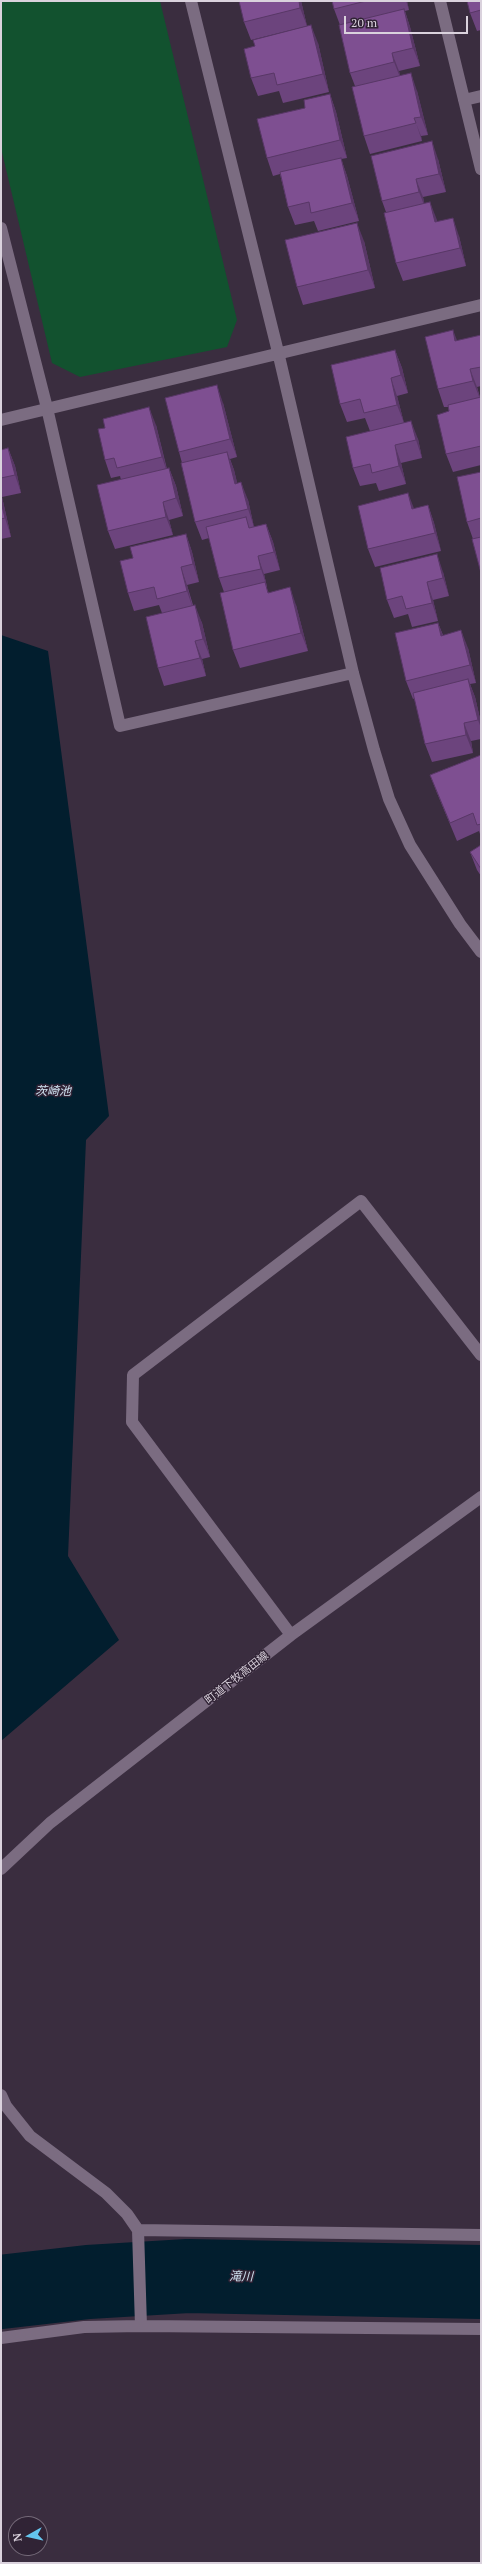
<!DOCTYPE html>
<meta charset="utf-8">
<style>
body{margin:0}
#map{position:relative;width:482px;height:2564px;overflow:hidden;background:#3a2d3f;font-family:"PT Serif",serif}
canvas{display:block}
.frame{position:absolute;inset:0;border:2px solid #dad2dd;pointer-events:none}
.north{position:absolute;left:8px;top:2516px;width:40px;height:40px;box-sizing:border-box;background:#302335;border:1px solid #746978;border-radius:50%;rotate:262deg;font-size:11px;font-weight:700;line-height:16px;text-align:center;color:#dad2dd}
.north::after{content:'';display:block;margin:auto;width:14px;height:18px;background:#64c5ee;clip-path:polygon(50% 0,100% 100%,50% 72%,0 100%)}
.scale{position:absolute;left:344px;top:16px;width:124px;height:18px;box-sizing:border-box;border:2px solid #dad2dd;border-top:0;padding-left:5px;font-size:12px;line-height:14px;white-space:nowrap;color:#dad2dd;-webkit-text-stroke:3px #302335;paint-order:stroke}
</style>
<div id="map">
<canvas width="482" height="2564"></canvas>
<div class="frame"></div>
<div class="north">N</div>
<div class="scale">20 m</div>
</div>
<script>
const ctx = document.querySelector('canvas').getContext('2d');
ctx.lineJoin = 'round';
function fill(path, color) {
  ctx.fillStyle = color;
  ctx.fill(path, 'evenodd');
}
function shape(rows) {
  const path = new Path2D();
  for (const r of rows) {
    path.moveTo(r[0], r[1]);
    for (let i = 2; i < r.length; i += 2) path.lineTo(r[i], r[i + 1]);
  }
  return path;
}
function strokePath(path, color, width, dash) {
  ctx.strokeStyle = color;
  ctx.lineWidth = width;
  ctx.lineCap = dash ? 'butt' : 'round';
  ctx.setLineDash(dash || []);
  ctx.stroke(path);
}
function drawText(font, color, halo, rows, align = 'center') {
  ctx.font = font + ' "PT Serif","Noto Sans JP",serif';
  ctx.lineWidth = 3;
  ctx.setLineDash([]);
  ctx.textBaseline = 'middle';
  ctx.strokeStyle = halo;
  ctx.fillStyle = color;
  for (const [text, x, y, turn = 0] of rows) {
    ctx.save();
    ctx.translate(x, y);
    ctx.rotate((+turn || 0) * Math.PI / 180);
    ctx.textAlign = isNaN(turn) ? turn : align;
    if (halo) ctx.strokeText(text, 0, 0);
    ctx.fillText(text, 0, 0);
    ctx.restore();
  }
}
fill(shape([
 [1,1,160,1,237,320,227,347,80,377,52,363,1,148]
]), '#12522f');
fill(shape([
 [1,635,48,651,109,1116,86,1140,68,1556,119,1640,1,1741]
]), '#021e2e');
strokePath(shape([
 [1,2292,88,2282,188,2276,481,2282]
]), '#021e2e', 74);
strokePath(shape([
 [191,1,278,352,353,673,374,750,389,799,410,845,460,924,481,952],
 [440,1,481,169],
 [464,100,481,96],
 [1,228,47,408,120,726,353,673],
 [1,420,481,305],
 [291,1635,132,1422,133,1375,361,1201,481,1355],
 [1,1869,50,1823,291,1635,481,1497],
 [1,2095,6,2106,30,2136,106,2193,127,2214,138,2230,141,2326],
 [138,2230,481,2235],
 [1,2338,84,2327,141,2326,481,2329]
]), '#7b6c81', 12);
fill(shape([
 [301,1,307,26,251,40,244,22],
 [332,1,407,1,409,10,405,11,410,27,420,66,399,71,400,76,417,91,428,135,421,136,422,141,370,154,364,136,355,86,350,73,340,25,334,9],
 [481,1,481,30,477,31,470,13],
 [318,43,329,92,283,103,279,91,258,96,251,78],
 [330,94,336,112,347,158,341,159,347,176,359,221,318,231,314,221,295,225,288,207,280,174,273,176,267,158,305,108],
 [438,159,446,192,423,197,424,203,437,221,459,236,466,266,403,281,396,263,386,212,382,201],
 [364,241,375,288,303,305,297,287],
 [481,335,481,386,477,387,480,397,481,397,481,465,453,472,446,454,449,411,448,407,444,407,438,389,457,341],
 [395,350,402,368,408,393,397,396,404,423,418,439,422,458,401,463,406,484,379,491,376,483,360,486,353,468,370,431,365,418,347,422,340,404],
 [223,403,237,457,230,459,234,470,237,483,248,500,254,527,266,524,273,542,280,570,264,574,267,587,266,587,269,593,296,605,308,651,240,668,233,650,224,592,219,578,209,538,202,540,195,522,182,463,179,452],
 [156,425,167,469,169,468,176,486,183,516,169,520,173,535,115,549,108,531,121,480,120,476,111,478,105,460],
 [8,448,15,466,21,493,2,497,11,537,1,539,1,450],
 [481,472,481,573,473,539,467,522],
 [428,505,434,523,441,551,375,567,368,549],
 [186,534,192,552,199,582,187,585,193,605,202,623,210,657,202,659,206,676,164,686,158,668,162,613,159,605,134,611,128,593,133,558],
 [443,572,449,596,433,600,438,621,412,627,408,614,394,618,387,600],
 [438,623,443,635,468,648,476,683,470,684,475,697,481,723,481,739,471,741,473,753,432,762,425,744,415,698,413,699,406,681],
 [481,755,481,837,479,831,457,841,437,793,430,775],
 [481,845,481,876,477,870,470,852]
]), '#6c447d');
fill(shape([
 [299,1,301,1,307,26,300,8],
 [406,1,407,1,409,10],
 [404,9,410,27,420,66,413,48],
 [311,25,318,43,329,92,323,74],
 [392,53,399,71,401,80,394,62],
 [411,73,417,91,428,135,421,117],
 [330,94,336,112,347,158,340,140],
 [414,118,421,136,422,141,416,123],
 [432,141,438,159,446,192,439,174],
 [341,158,347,176,359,221,352,203],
 [416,179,423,197,426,210,419,192],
 [430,202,437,220,442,240,435,222],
 [453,218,459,236,466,266,460,248],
 [357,223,364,241,375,288,368,270],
 [453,330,460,348,455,341],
 [395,350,402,368,408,393,401,375],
 [470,369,477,387,480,399,473,381],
 [391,378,397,396,404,423,397,405],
 [217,385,223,403,237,457,230,439],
 [149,407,156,425,168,475,162,457],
 [411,421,418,439,422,458,416,440],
 [395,445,401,463,406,484,399,466],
 [8,448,15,466,21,493,15,475],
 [227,452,234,470,242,502,235,484],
 [169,468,176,486,183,516,176,498],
 [241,482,248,500,254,527,248,509],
 [1,493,2,497,11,537,5,518,1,502],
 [408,493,415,511,412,509],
 [163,502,169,520,173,535,166,517],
 [428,505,434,523,441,551,435,533],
 [266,524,273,542,280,570,274,552],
 [186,534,192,552,199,582,193,564],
 [437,554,443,572,449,596,443,578],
 [258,556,264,574,267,587,261,569],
 [181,567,187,585,193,609,187,591],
 [427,582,433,600,438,621,432,603],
 [290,587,296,605,308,651,301,633],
 [195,605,202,623,210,657,203,639],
 [438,623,445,641,441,636],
 [461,630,468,648,476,683,470,665],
 [195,641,202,659,206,676,200,658],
 [468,679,475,697,481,723,481,728,478,720],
 [464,723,471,741,473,753,466,735]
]), '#583766');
const building = shape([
 [239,1,299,1,300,8,244,22,239,1],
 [332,1,366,1,334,9,332,1],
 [467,1,481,1,481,10,470,13,467,1],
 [404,9,413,48,392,53,394,62,350,73,339,25,404,9],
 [311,25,323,74,277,85,274,73,251,78,244,49,255,46,253,40,311,25],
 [411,73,421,117,414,118,416,123,364,136,352,87,411,73],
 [330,94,340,140,267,158,257,119,305,108,304,100,330,94],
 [432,141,439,174,416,179,419,192,382,201,371,156,432,141],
 [341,158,352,203,311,213,309,202,288,207,280,172,341,158],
 [430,202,435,222,453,218,460,248,396,263,384,213,430,202],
 [357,223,368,270,297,287,285,240,357,223],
 [453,330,455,341,481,335,481,367,470,369,473,381,438,389,425,337,453,330],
 [395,350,401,375,391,378,397,405,364,413,360,399,340,404,331,365,395,350],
 [217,385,230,439,179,452,165,398,217,385],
 [481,397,481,446,446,454,437,415,449,411,448,405,481,397],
 [149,407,162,457,117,468,114,458,105,460,98,429,105,428,103,419,149,407],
 [411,421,416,440,395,445,399,466,372,473,370,464,353,468,346,437,411,421],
 [8,448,15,475,1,478,1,450,8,448],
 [227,452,235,484,241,482,248,509,195,522,181,463,227,452],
 [169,468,176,498,163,502,166,517,108,531,97,485,169,468],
 [481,472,481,518,467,522,457,477,481,472],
 [408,493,412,509,428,505,435,533,368,549,358,506,408,493],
 [1,502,5,518,1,519,1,502],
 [246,517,249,528,266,524,274,552,258,556,261,569,219,578,206,527,246,517],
 [186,534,193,564,181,567,187,591,157,599,154,587,128,593,120,561,133,558,130,547,186,534],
 [481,537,481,573,472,539,481,537],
 [437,554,443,578,427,582,432,603,406,609,402,596,387,600,380,568,437,554],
 [265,582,268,593,290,587,301,633,233,650,220,593,265,582],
 [195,605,203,639,195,641,200,658,158,668,146,617,195,605],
 [438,623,441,636,461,630,470,665,406,681,395,633,438,623],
 [468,679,478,720,464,723,466,735,425,744,413,693,468,679],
 [481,755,481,824,477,825,473,813,450,823,430,775,481,755],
 [481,845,481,869,470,852,481,845]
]);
fill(building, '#7e4f91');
strokePath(building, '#583766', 1);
drawText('11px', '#dad2dd', '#302335', [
 ["町道下牧高田線",237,1678,-38]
]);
drawText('italic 12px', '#cee2f0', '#302335', [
 ["茨崎池",53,1092],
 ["滝川",241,2277,1]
]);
</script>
